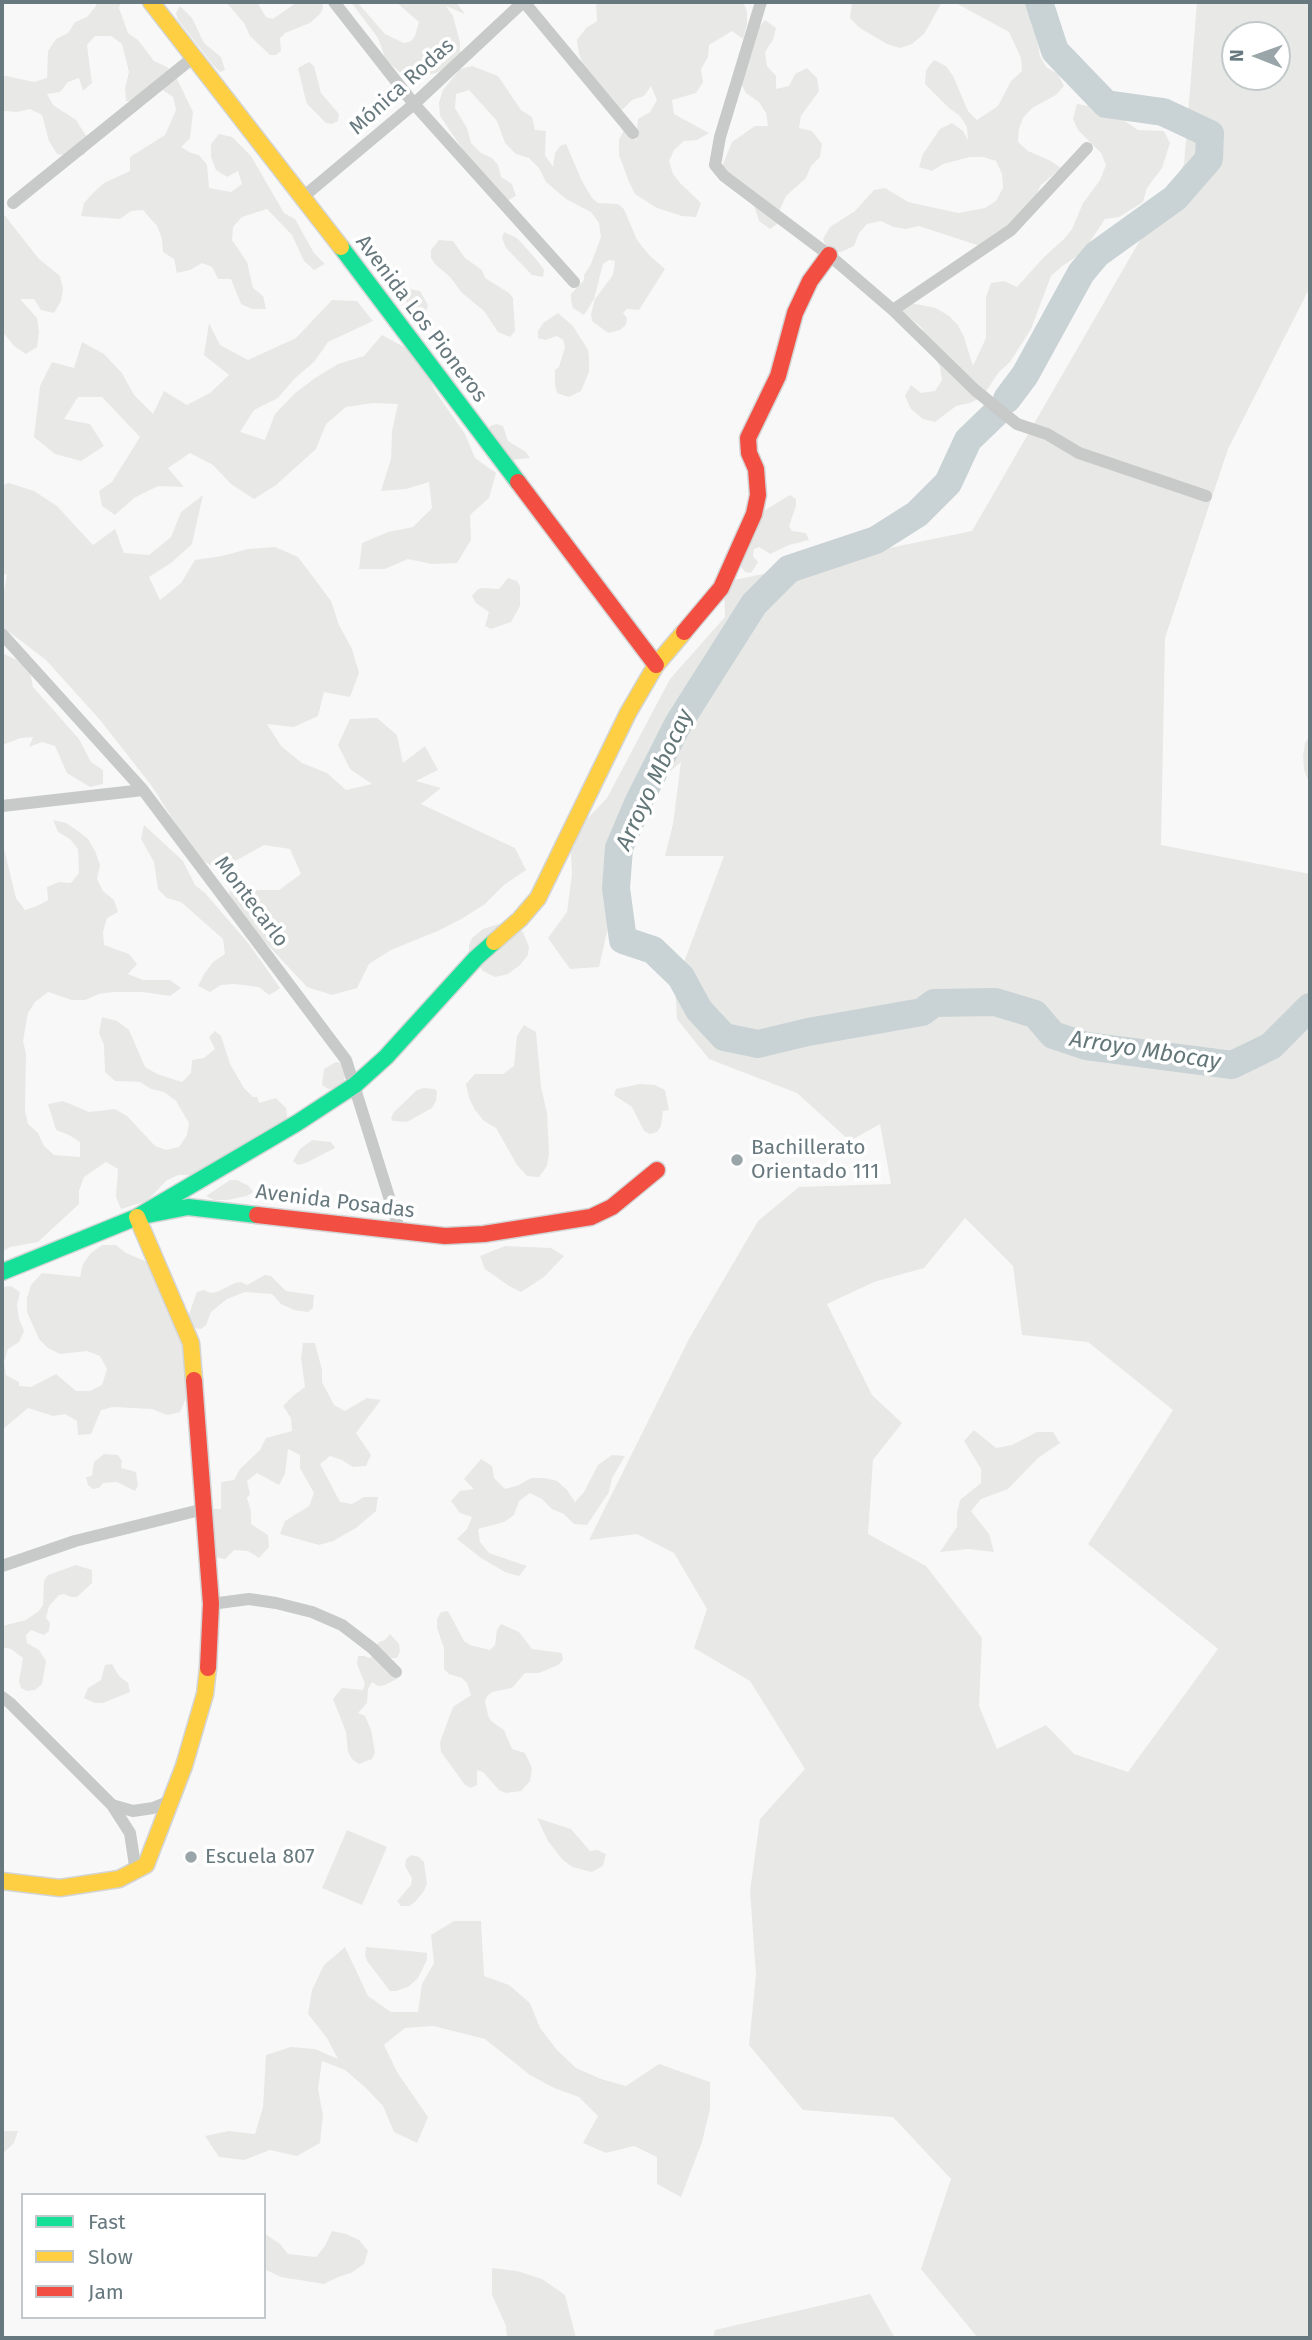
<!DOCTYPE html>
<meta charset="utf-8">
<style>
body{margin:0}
#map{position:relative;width:1312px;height:2340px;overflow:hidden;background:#f8f8f8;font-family:"Fira Sans",sans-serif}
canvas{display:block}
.frame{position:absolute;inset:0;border:4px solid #67797e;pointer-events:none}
.legend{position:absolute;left:21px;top:2193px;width:245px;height:126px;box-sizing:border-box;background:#fff;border:2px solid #c2c9cb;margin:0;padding:9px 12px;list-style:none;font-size:21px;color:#67797e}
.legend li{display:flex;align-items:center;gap:14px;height:35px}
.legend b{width:35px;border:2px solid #c2c9cb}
.north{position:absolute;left:1221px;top:21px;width:70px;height:70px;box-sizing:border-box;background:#fff;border:2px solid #c2c9cb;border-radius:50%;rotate:271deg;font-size:19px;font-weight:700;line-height:28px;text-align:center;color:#67797e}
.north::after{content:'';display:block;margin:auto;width:24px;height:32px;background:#9aa5a9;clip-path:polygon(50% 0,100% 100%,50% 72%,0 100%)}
</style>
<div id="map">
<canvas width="1312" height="2340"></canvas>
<div class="frame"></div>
<ul class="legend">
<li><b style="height:9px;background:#16e098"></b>Fast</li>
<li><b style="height:9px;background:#ffcf43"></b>Slow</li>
<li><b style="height:9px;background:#f24e42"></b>Jam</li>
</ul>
<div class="north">N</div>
</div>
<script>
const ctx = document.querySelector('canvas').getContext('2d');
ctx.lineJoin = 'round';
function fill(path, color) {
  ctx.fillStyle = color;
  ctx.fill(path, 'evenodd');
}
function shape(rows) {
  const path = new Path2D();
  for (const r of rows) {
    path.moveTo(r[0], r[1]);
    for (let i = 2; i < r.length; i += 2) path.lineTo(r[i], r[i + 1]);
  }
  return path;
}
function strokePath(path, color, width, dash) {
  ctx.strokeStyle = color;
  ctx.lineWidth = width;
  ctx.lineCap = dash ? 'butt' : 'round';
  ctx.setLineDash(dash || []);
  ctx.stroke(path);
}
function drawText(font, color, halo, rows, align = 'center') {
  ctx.font = font + ' "Fira Sans",sans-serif';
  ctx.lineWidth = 7;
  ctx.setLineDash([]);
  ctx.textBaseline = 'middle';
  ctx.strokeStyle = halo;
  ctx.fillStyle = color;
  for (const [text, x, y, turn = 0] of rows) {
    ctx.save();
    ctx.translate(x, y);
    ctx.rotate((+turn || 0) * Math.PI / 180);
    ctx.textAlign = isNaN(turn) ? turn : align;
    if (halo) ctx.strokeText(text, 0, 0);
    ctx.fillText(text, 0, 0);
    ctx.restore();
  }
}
fill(shape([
 [96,2,121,2,119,8,128,33,138,40,154,61,167,67,176,77,193,112,190,138,181,147,191,153,199,155,207,165,209,188,231,192,242,184,238,171,227,177,216,170,211,157,211,144,219,134,232,137,251,156,284,213,295,219,314,253,325,264,314,270,304,261,292,235,267,209,242,217,233,227,232,240,247,262,253,288,263,296,266,309,252,309,241,304,231,279,218,279,212,267,202,263,190,270,177,273,174,259,163,252,162,239,157,226,143,210,131,211,120,219,81,216,84,203,93,193,104,183,130,171,130,157,165,135,176,110,173,97,161,89,139,102,126,101,125,88,129,72,122,44,111,36,95,36,87,45,92,83,83,91,79,78,68,82,60,92,47,94,53,105,76,120,90,142,84,155,71,156,57,154,49,141,42,115,30,109,17,112,3,111,2,75,34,82,47,78,48,51,56,39,68,33,75,22,87,17,96,6],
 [226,2,257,2,266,17,273,19,297,2,322,2,323,8,320,14,310,23,285,33,280,38,281,51,276,55,270,55,250,36,244,23],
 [351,2,357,2,385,34,404,43,411,41,415,36,419,22,396,2,456,2,465,14,446,6,453,16,460,42,460,61,436,73,422,76,403,75,386,60,378,38],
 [596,2,743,2,747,11,747,25,743,39,732,31,709,45,708,57,701,69,703,82,696,93,672,100,674,114,709,133,697,140,684,141,674,150,669,161,673,174,681,184,701,203,696,217,682,216,657,208,635,194,629,182,619,155,619,140,625,128,633,130,636,142,638,119,650,112,657,100,651,86,644,96,632,100,623,109,611,114,589,80,579,54,577,40,586,28,597,21],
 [852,2,942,2,924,34,912,44,900,48,887,44,860,28,850,18],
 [954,2,1025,2,1035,29,1040,56,1046,67,1058,74,1064,86,1056,95,1032,108,1023,118,1019,129,1018,142,1028,151,1051,161,1061,168,1041,185,1035,197,1019,217,980,246,919,226,906,229,893,227,881,221,867,224,859,233,854,246,841,252,828,251,823,239,830,227,855,211,874,190,885,188,908,202,958,213,985,208,996,201,1003,188,1002,174,996,161,983,157,970,157,943,164,932,171,919,167,923,154,940,129,952,123,963,131,968,140,967,127,960,116,949,108,925,84,926,70,934,60,946,66,953,76,968,111,977,120,998,106,1011,81,1022,71,1021,58,1009,32],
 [1197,2,1310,2,1310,287,1228,449,1165,638,1161,845,1310,874,1310,2338,978,2338,921,2269,951,2179,893,2117,803,2110,749,2045,756,1975,750,1891,760,1819,805,1769,750,1681,694,1648,707,1609,674,1553,637,1534,589,1540,690,1337,758,1221,799,1187,891,1184,880,1124,850,1141,797,1093,709,1059,677,1019,675,986,724,856,665,856,673,824,681,762,649,789,628,838,618,869,613,905,599,967,570,969,548,938,567,912,572,874,570,837,607,798,670,679,725,617,724,582,972,531,1184,164],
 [1235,35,1277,35,1277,77,1235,77],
 [965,1218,1013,1266,1022,1335,1088,1342,1173,1410,1088,1544,1218,1649,1128,1772,1074,1754,1046,1725,997,1749,979,1706,982,1638,926,1566,868,1534,873,1460,902,1423,872,1395,827,1304,874,1282,924,1268],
 [180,6,192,18,204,43,221,57,225,70,220,72,213,65,178,20,176,13],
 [765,20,776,28,773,40,765,52,767,66,776,76,776,89,789,86,795,74,807,68,817,78,819,91,801,116,799,128,812,131,822,144,820,157,811,166,806,178,786,196,780,209,780,222,770,229,759,221,751,195,721,169,732,142,755,126,768,126,766,113,759,102,746,93,740,82,756,30],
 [309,62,314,66,321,93,339,114,338,121,332,124,326,123,307,104,305,97,298,68],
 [472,66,498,76,521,110,532,117,535,130,546,131,545,155,553,167,555,153,560,146,566,144,582,181,592,198,598,203,618,204,624,209,637,240,650,256,665,269,639,310,627,309,623,313,627,318,626,325,620,330,608,333,592,321,591,314,595,299,613,275,615,261,609,260,603,264,594,299,584,315,573,308,571,301,571,294,584,280,584,275,591,264,601,237,599,223,591,212,566,199,546,182,539,168,529,158,516,154,505,143,497,121,469,90,456,94,455,108,467,128,471,143,481,153,492,158,498,165,501,177,512,184,516,196,505,202,463,150,440,116,439,103,443,90,460,69],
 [1077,104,1089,106,1116,115,1138,130,1164,131,1170,143,1162,168,1147,188,1143,202,1119,217,1105,219,1083,252,1061,267,1051,276,1031,329,1010,362,999,372,982,397,970,403,956,406,935,422,923,419,911,409,905,396,911,385,921,393,935,391,942,380,940,367,933,355,929,340,921,327,911,319,898,315,910,303,936,308,949,316,958,325,964,337,973,366,986,338,986,297,991,283,1004,281,1017,287,1044,257,1064,239,1072,229,1083,203,1100,180,1106,165,1101,153,1078,130,1073,119],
 [2,212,39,259,60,276,63,289,61,301,54,313,41,310,34,299,20,299,37,318,39,332,37,347,26,354,14,346,2,331],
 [504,232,517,238,536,259,544,270,543,277,532,275,506,248,502,238],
 [439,240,453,241,465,258,482,270,485,278,509,293,513,298,515,331,510,337,498,332,484,311,462,293,450,277,435,264,431,258,431,250],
 [404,288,420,291,428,305,425,314,415,311,402,297,401,290],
 [332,300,357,301,373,321,328,342,314,362,294,379,278,398,254,410,240,432,265,440,275,414,294,394,315,378,338,364,364,356,382,335,406,348,424,368,435,391,465,434,475,458,496,473,489,498,470,515,471,540,457,563,432,564,408,559,385,569,359,569,362,543,388,532,413,527,432,508,429,482,406,489,381,491,391,459,392,431,398,404,373,403,346,407,326,424,316,449,276,485,254,499,231,484,213,465,190,453,168,468,184,487,158,486,134,498,115,515,102,506,99,491,112,482,140,437,102,397,78,397,64,419,90,424,104,446,81,461,55,454,34,437,40,386,52,362,74,368,82,342,104,354,122,373,134,395,153,414,164,391,187,405,210,393,229,375,204,355,209,323,220,345,248,360,296,338],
 [558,313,573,326,588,350,589,356,589,372,581,391,569,397,557,393,555,385,555,370,559,367,565,347,563,340,557,336,545,340,538,338,538,331,543,323],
 [497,424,503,426,508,441,526,452,530,458,510,460,488,434,490,426],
 [9,483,34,491,57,506,93,545,115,529,124,553,149,555,171,537,181,512,203,495,192,544,171,563,149,577,160,600,181,583,195,560,222,556,248,549,275,547,298,557,331,601,339,625,352,649,359,673,350,697,324,692,318,716,294,727,267,724,281,746,302,763,327,773,346,790,372,784,350,769,338,745,350,719,377,718,397,735,403,763,425,746,438,770,416,781,441,788,421,804,515,848,526,870,504,885,485,904,463,918,440,930,391,950,369,964,357,988,332,995,307,987,250,926,229,907,230,878,252,890,279,890,301,874,290,849,264,845,219,870,197,857,151,785,100,720,46,660,4,628,2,601,7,575,2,573,2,485],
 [790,495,796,499,796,506,789,526,792,531,806,533,809,540,789,545,770,554,759,547,754,549,753,556,758,562,755,567,751,573,745,572,740,566,739,555,762,512],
 [508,578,517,581,520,586,520,606,511,622,491,629,485,626,489,612,476,603,472,596,477,590,481,588,499,589],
 [2,653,21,662,30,673,33,687,79,739,91,762,103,770,103,784,90,787,67,773,55,746,42,742,29,747,33,737,21,738,2,745],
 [1310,735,1310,785,1304,770,1303,756,1305,743],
 [53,820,66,823,78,831,88,839,95,851,100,865,97,879,103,891,114,900,118,912,107,918,103,932,104,945,129,954,137,964,128,974,143,980,170,980,181,988,170,996,143,992,113,992,99,994,85,1000,72,1000,48,992,35,1002,28,1013,23,1041,26,1054,25,1111,28,1124,38,1133,44,1146,54,1155,80,1157,80,1142,69,1135,56,1130,48,1104,63,1101,89,1112,115,1109,127,1116,155,1146,166,1150,179,1147,187,1135,189,1123,176,1101,164,1092,151,1089,140,1082,115,1081,105,1072,104,1045,99,1033,102,1017,117,1021,129,1030,145,1067,157,1074,182,1082,191,1073,192,1060,204,1058,215,1049,209,1037,215,1031,221,1036,230,1064,244,1088,253,1097,257,1097,259,1103,276,1098,286,1108,288,1122,193,1175,178,1175,166,1181,147,1201,121,1209,116,1197,118,1169,106,1162,84,1177,79,1191,79,1204,38,1242,10,1247,2,1252,2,840,16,898,25,910,37,906,48,900,47,887,59,882,71,883,79,873,78,849,70,839,58,832],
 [144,825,183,861,195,885,205,893,249,944,280,988,276,991,269,995,259,987,234,984,221,985,210,992,198,986,204,974,213,962,225,954,223,939,181,902,167,898,158,889,154,862,141,839],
 [502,923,518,927,523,932,529,947,528,955,520,965,508,974,495,977,483,971,469,952,469,945,472,938,483,929],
 [524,1025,536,1032,541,1087,547,1113,549,1153,547,1166,539,1177,527,1176,517,1165,496,1128,484,1121,475,1110,469,1098,466,1084,475,1074,503,1074,514,1066,517,1036],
 [336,1062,343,1063,346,1075,341,1088,328,1089,322,1085,324,1069],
 [640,1084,655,1085,665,1090,669,1110,663,1111,661,1126,657,1132,650,1134,644,1131,632,1107,614,1095,616,1089],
 [424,1088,435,1089,437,1092,436,1101,432,1108,407,1122,393,1121,391,1118,394,1112,417,1090],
 [312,1140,331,1142,335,1148,306,1163,298,1165,293,1161,300,1149],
 [230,1180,237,1180,249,1186,253,1192,247,1196,227,1200,214,1200,206,1196],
 [102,1245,116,1245,126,1253,152,1264,191,1343,191,1387,180,1412,167,1415,152,1409,113,1407,101,1410,91,1434,78,1435,77,1421,65,1414,53,1416,28,1408,2,1430,2,1345,4,1339,2,1333,2,1287,11,1286,20,1292,17,1305,19,1319,24,1331,19,1342,8,1349,4,1362,6,1375,19,1382,19,1386,31,1387,56,1374,76,1391,90,1391,102,1385,107,1369,100,1356,87,1351,60,1354,48,1348,39,1339,27,1312,27,1298,31,1285,42,1273,80,1277,83,1264,91,1253],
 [505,1246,551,1248,564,1256,544,1277,521,1292,509,1286,485,1269,480,1256],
 [265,1275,271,1276,286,1291,314,1295,313,1308,308,1312,294,1310,281,1304,272,1294,245,1292,227,1299,211,1312,206,1325,201,1329,194,1328,190,1324,188,1317,197,1292,204,1290,210,1293,217,1292,235,1283,241,1282,247,1285],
 [303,1343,315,1343,322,1370,322,1382,334,1405,345,1411,367,1398,381,1400,356,1433,371,1455,366,1466,353,1467,342,1460,330,1456,320,1464,340,1502,352,1504,364,1497,378,1497,376,1511,356,1528,333,1541,319,1545,280,1534,285,1521,309,1506,314,1493,300,1468,300,1455,288,1449,285,1474,279,1485,257,1473,247,1481,250,1494,247,1498,251,1511,251,1524,268,1535,269,1547,259,1558,248,1551,234,1550,225,1559,213,1557,204,1509,221,1509,221,1482,234,1480,240,1469,260,1450,266,1438,292,1431,291,1418,283,1406,293,1396,305,1387,301,1358],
 [974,1430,996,1448,1012,1445,1037,1432,1053,1432,1060,1443,1038,1458,1008,1489,981,1499,971,1511,989,1534,994,1552,968,1549,940,1552,957,1527,957,1513,960,1500,981,1483,981,1469,964,1441],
 [104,1454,118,1455,122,1461,121,1468,136,1472,138,1486,135,1491,117,1482,103,1483,99,1488,93,1489,88,1485,86,1477,92,1476,94,1462],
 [612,1455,625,1456,612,1478,609,1492,587,1525,574,1524,564,1514,552,1509,542,1499,530,1493,519,1501,514,1515,504,1522,478,1529,480,1542,489,1553,527,1566,519,1576,505,1572,481,1558,457,1539,467,1529,472,1517,460,1513,451,1501,460,1491,474,1489,464,1479,481,1459,492,1466,494,1478,505,1489,519,1485,531,1478,544,1478,557,1481,567,1490,575,1502,584,1492,598,1465],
 [76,1565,92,1570,92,1583,77,1597,71,1597,64,1594,59,1595,49,1606,46,1618,50,1623,49,1631,44,1635,31,1630,26,1635,27,1643,39,1650,46,1661,42,1684,35,1690,27,1691,21,1688,19,1681,23,1658,11,1649,2,1647,2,1626,26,1620,39,1611,43,1605,44,1581,48,1575],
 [448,1611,464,1641,470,1645,490,1650,495,1645,497,1630,501,1624,519,1632,532,1649,562,1653,563,1660,558,1665,539,1673,525,1673,512,1688,492,1692,487,1696,485,1702,488,1715,491,1721,504,1730,512,1749,525,1753,532,1768,530,1781,521,1791,506,1793,499,1790,483,1772,477,1770,477,1785,471,1788,465,1785,441,1752,440,1742,453,1707,471,1695,467,1683,462,1678,449,1674,444,1669,444,1648,437,1628,437,1619,441,1612],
 [390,1634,399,1644,400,1651,397,1658,389,1658,396,1666,397,1679,385,1685,378,1686,372,1682,368,1689,367,1703,358,1713,365,1716,371,1730,375,1752,372,1759,359,1764,352,1759,348,1752,346,1732,333,1699,342,1688,363,1690,365,1684,357,1664,358,1656,364,1656,370,1658,375,1654,375,1647,379,1642,385,1640],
 [112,1664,119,1676,128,1683,130,1692,103,1703,95,1703,84,1698,88,1688,101,1680,105,1665],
 [537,1818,571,1829,590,1851,597,1850,606,1854,603,1866,592,1872,572,1867,562,1859,548,1841],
 [347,1830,387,1847,362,1905,322,1888],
 [412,1855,419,1857,424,1862,427,1884,424,1891,415,1902,409,1906,401,1906,397,1901,411,1885,412,1878,405,1866,406,1859],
 [454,1921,481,1921,484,1976,509,1985,530,2003,540,2028,557,2050,576,2068,601,2079,626,2086,659,2064,710,2082,710,2109,702,2142,681,2197,657,2184,657,2157,634,2146,606,2153,583,2143,598,2116,579,2097,554,2088,530,2075,485,2039,433,2026,405,2028,384,2045,397,2072,428,2117,417,2143,394,2132,383,2106,365,2087,345,2070,322,2061,318,2089,323,2115,320,2143,297,2156,270,2150,244,2160,219,2157,205,2136,229,2131,255,2134,263,2107,266,2055,291,2047,315,2049,338,2059,327,2038,308,2014,312,1990,324,1965,345,1947,368,1996,391,2012,418,2012,422,1984,434,1963,431,1935],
 [366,1947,420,1952,427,1953,427,1960,418,1978,408,1987,396,1991,390,1991,367,1961,365,1955],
 [2,2131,18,2131,14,2143,2,2154],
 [332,2231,346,2234,359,2240,368,2251,364,2264,351,2273,338,2277,324,2284,281,2277,264,2269,264,2233,280,2244,288,2254,316,2257,325,2246],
 [492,2268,517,2271,542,2279,565,2295,576,2338,507,2338,506,2326,492,2295],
 [870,2294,895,2338,713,2338,715,2330]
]), '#e8e9e6');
strokePath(shape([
 [1007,399,1025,375,1081,273,1097,254,1175,198,1209,159,1210,134,1163,112,1106,104,1055,51,1039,2],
 [997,412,968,440,948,483,917,514,876,540,789,569,754,604,678,724,639,801,619,848,616,888,623,940,653,950,681,977,699,1010,724,1037,758,1044,808,1032,922,1012,934,1003,995,1002,1035,1014,1053,1035,1086,1046,1232,1065,1271,1046,1310,1007]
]), '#c9d2d4', 28);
const fast = shape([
 [341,247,518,482],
 [137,1217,297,1123,355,1085,386,1057,476,958,494,942],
 [2,1272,137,1217,188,1207,257,1215]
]);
const slow = shape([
 [151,2,341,247],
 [494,942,520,919,538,898,628,713,656,665,684,632],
 [137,1217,191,1343,194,1380],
 [2,1881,60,1888,119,1879,146,1865,184,1766,205,1694,208,1668]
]);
const jam = shape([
 [518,482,656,665],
 [684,632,721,588,754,514,758,495,756,469,749,453,748,438,778,376,795,313,810,281,829,255],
 [257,1215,445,1236,484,1234,591,1217,612,1207,657,1170],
 [194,1380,211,1604,208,1668]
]);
strokePath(fast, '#d3d4d5', 19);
strokePath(slow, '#d3d4d5', 19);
strokePath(jam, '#d3d4d5', 19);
strokePath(shape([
 [334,2,414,104,574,282],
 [524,2,633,133],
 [761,2,720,137,715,165,724,176,829,255,893,310,975,390,1017,424,1047,434,1079,453,1206,496],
 [303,197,414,104,523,2],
 [13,203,195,56],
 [893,310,1011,230,1087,148],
 [2,634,143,790,346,1060,400,1232],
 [2,806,143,790],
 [2,1566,75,1541,204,1509],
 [211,1604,249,1599,276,1603,312,1612,342,1625,372,1648,396,1672],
 [2,1697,10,1703,112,1805,133,1811,153,1808,170,1801],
 [112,1805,130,1833,136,1872]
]), '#c8c9c9', 12);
strokePath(fast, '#16e098', 16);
strokePath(slow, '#ffcf43', 16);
strokePath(jam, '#f24e42', 16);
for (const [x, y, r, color] of [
 [737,1160,7,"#9aa5a9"],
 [191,1857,7,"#9aa5a9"]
]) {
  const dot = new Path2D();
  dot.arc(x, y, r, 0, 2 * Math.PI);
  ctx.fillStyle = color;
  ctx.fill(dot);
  strokePath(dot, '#fff', 2.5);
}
drawText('21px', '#67797e', '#fff', [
 ["Mónica Rodas",402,87,-42],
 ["Avenida Los Pioneros",421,319,53],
 ["Montecarlo",251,902,53],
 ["Avenida Posadas",335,1202,7]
]);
drawText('21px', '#67797e', '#fff', [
 ["Bachillerato",751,1148],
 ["Orientado 111",751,1172],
 ["Escuela 807",205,1857]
], 'left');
drawText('italic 23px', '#637678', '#fff', [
 ["Arroyo Mbocay",655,780,-65],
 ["Arroyo Mbocay",1145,1051,9]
]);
</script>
